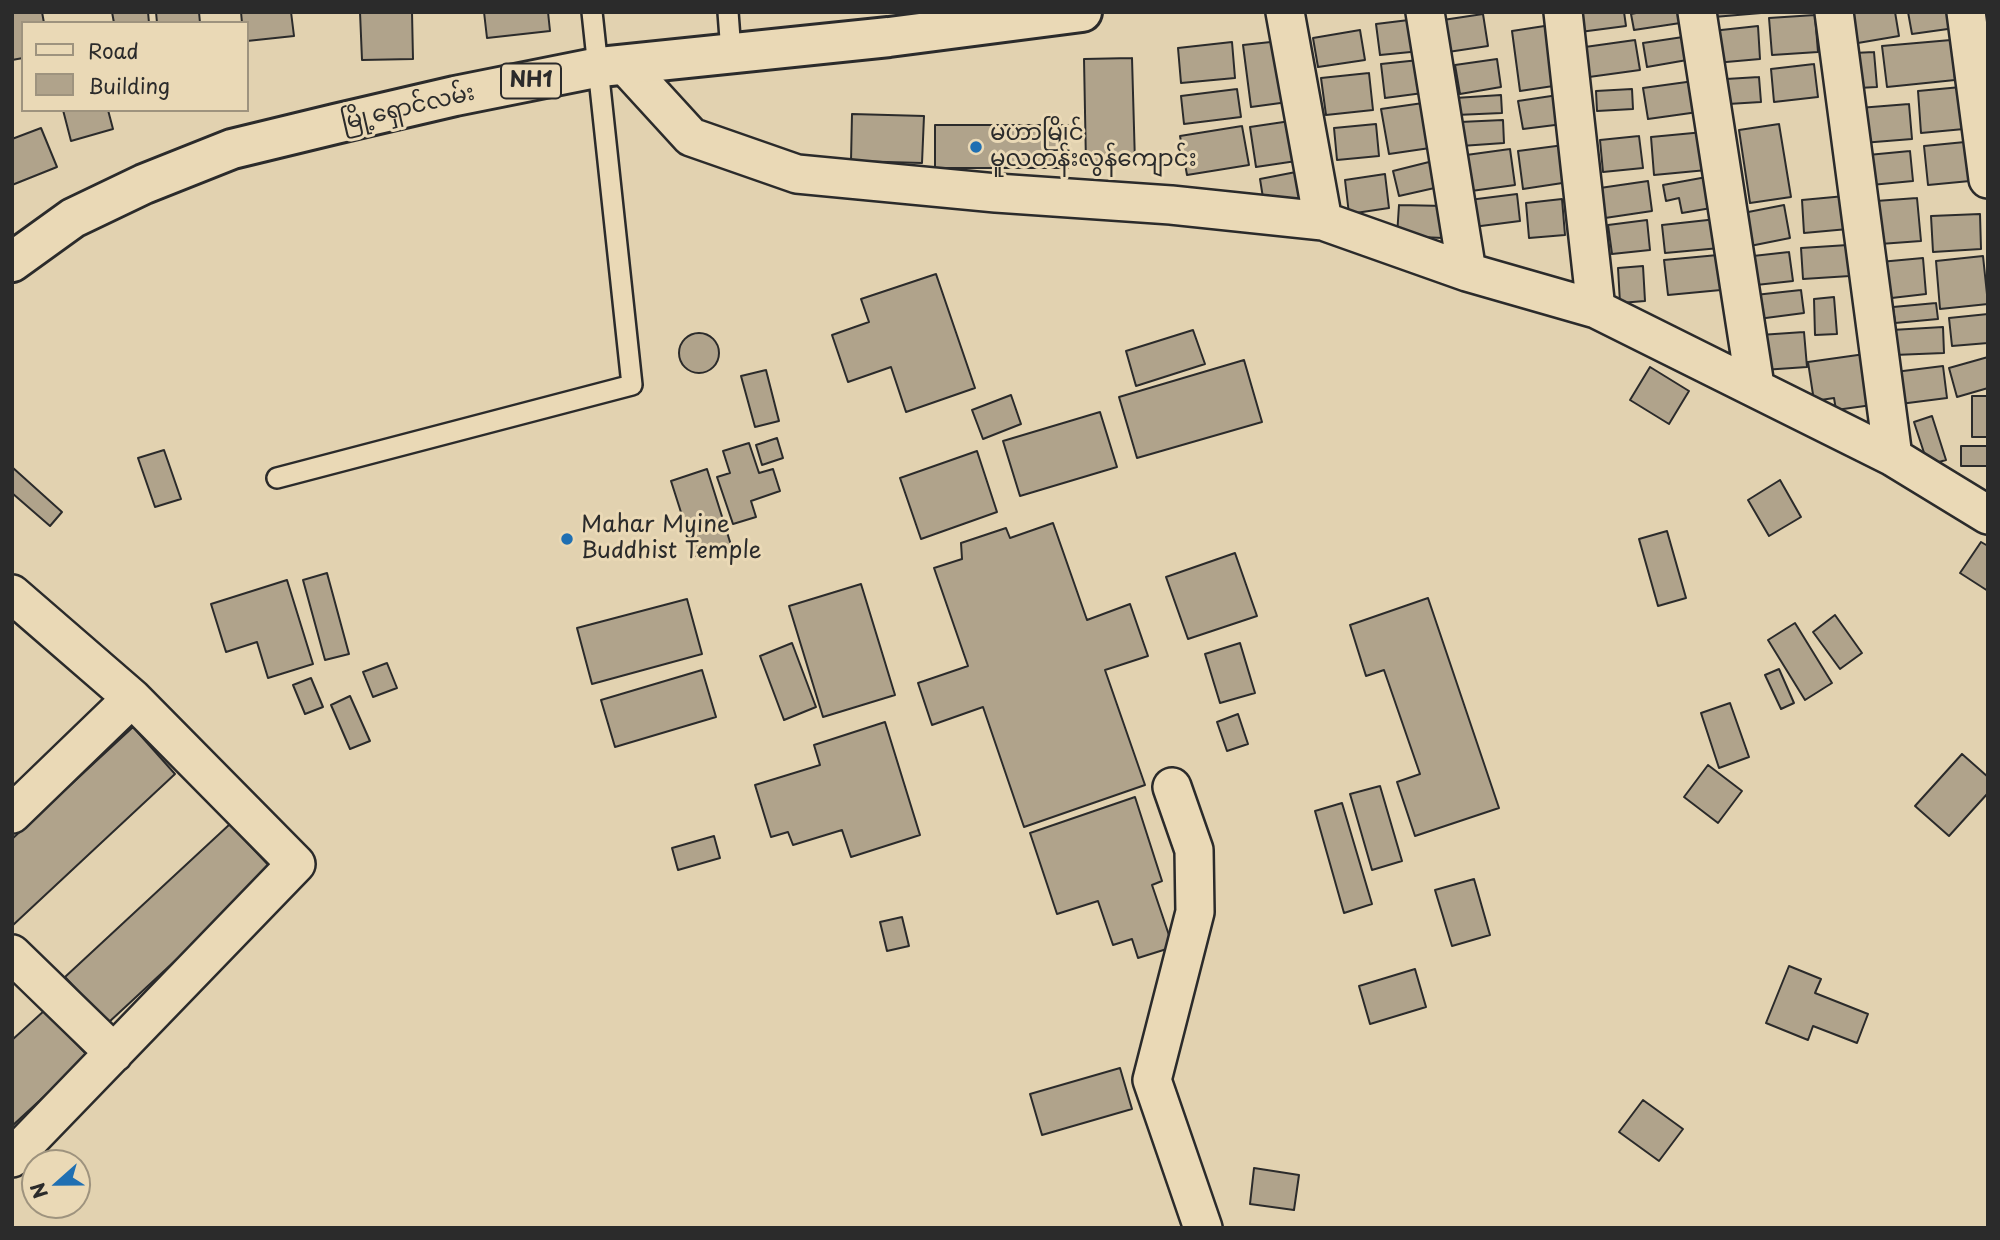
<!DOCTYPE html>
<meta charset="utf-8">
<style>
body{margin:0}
#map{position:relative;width:2000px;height:1240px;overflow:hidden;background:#e2d2b0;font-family:"Playpen Sans",sans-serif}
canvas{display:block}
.frame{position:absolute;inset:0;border:14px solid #2b2b2b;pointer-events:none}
.legend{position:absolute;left:21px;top:21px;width:228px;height:91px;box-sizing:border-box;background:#ead9b6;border:2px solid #9e937e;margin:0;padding:9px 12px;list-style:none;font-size:21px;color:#2b2b2b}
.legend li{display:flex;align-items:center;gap:14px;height:35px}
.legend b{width:35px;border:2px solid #9e937e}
.north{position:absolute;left:21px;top:1149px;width:70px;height:70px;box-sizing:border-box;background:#ead9b6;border:2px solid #9e937e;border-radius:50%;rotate:249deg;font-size:19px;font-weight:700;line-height:28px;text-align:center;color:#2b2b2b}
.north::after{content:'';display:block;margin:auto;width:24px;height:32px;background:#1f6fb2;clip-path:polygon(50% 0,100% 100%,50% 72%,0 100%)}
</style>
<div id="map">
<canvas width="2000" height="1240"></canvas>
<div class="frame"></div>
<ul class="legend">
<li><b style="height:9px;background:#ead9b6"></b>Road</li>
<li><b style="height:19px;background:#b0a38b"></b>Building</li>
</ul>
<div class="north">N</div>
</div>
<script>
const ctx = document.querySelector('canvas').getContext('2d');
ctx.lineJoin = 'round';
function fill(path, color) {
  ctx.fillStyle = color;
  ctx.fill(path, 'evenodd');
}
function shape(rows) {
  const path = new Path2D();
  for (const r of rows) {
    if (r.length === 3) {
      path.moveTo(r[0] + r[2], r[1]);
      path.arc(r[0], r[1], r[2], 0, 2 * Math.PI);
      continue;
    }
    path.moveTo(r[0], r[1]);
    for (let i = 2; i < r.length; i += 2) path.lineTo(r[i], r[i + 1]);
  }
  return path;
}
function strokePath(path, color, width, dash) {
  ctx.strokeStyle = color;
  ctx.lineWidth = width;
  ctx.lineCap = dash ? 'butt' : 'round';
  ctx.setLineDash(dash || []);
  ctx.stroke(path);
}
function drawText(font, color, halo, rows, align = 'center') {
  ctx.font = font + ' "Playpen Sans","Noto Sans Myanmar",sans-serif';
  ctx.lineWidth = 6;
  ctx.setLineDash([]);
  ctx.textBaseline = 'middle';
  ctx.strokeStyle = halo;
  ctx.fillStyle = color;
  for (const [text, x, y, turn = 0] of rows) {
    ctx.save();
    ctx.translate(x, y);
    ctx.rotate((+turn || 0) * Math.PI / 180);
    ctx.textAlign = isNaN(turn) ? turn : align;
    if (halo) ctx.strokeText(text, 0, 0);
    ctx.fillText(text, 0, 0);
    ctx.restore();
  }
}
const building = shape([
 [12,12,42,12,44,23,23,23,23,58,12,60,12,12],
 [112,12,148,12,149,23,114,23,112,12],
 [156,12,199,12,200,23,157,23,156,12],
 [241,12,291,12,294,36,247,41,247,23,242,23,241,12],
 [360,12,412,12,413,59,362,60,360,12],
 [484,12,548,12,550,31,487,38,484,12],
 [1577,12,1624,12,1626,26,1580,32,1577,12],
 [1641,12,1686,12,1687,22,1634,30,1631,14,1641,12],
 [1714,12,1761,12,1761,13,1714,17,1714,12],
 [1847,12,1895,12,1899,36,1852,44,1847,12],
 [1908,12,1952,12,1955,28,1912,34,1908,12],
 [1483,14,1488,46,1448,52,1443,20,1483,14],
 [1815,15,1818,52,1772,55,1769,18,1815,15],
 [1417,19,1421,51,1380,55,1376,24,1417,19],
 [1551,25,1560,85,1520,91,1512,31,1551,25],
 [1758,26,1760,59,1715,63,1712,31,1758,26],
 [1360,30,1365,60,1318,67,1313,38,1360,30],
 [1683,37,1687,60,1647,67,1643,43,1683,37],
 [1635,40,1640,70,1589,77,1585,47,1635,40],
 [1951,40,1955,80,1887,87,1882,46,1951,40],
 [1280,41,1288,102,1251,107,1243,45,1280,41],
 [1232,42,1235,78,1181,83,1178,48,1232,42],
 [1874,52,1877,87,1858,88,1854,53,1874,52],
 [1132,58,1135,163,1086,164,1084,59,1132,58],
 [1497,59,1501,87,1460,94,1455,65,1497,59],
 [1419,60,1423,93,1385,98,1381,64,1419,60],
 [1814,64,1818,97,1774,102,1771,69,1814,64],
 [1369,73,1373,110,1326,115,1321,78,1369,73],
 [1759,77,1761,102,1728,104,1726,79,1759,77],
 [1694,81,1698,112,1648,119,1643,88,1694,81],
 [1961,87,1964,129,1921,133,1918,91,1961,87],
 [1237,89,1241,117,1184,124,1181,96,1237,89],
 [1632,89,1633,109,1597,111,1596,91,1632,89],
 [1501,95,1502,113,1456,115,1455,98,1501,95],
 [1558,95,1563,124,1523,129,1518,101,1558,95],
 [1423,103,1430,148,1389,154,1381,109,1423,103],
 [1909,104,1912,139,1862,143,1859,108,1909,104],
 [63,110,108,110,113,129,71,141,63,110],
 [852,114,924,116,922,163,851,161,852,114],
 [1297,120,1303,160,1256,167,1250,127,1297,120],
 [1503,120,1504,143,1461,146,1460,122,1503,120],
 [1376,124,1379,156,1337,160,1334,128,1376,124],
 [1779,124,1791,197,1750,203,1739,130,1779,124],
 [935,125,1068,125,1068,168,935,168,935,125],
 [1242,126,1249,165,1187,175,1180,136,1242,126],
 [41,128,57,167,12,185,12,139,41,128],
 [1704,132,1707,170,1654,175,1651,137,1704,132],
 [1639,136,1643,168,1603,172,1600,140,1639,136],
 [1965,142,1970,181,1928,185,1924,146,1965,142],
 [1564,145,1569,182,1523,189,1518,151,1564,145],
 [1510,149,1515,185,1464,192,1459,156,1510,149],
 [1910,151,1913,181,1871,185,1868,155,1910,151],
 [1433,161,1439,187,1399,196,1393,171,1433,161],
 [1301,171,1306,197,1264,204,1260,179,1301,171],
 [1385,174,1389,208,1349,214,1345,180,1385,174],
 [1712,176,1717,207,1682,213,1679,198,1666,201,1663,185,1712,176],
 [1648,181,1652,211,1605,218,1600,188,1648,181],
 [1517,194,1520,221,1473,227,1469,200,1517,194],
 [1845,196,1848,229,1804,233,1802,200,1845,196],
 [1917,198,1921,241,1880,244,1876,201,1917,198],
 [1562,199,1565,235,1529,238,1526,203,1562,199],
 [1399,205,1445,206,1443,238,1397,236,1399,205],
 [1784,205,1790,238,1745,247,1738,214,1784,205],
 [1980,214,1981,249,1933,252,1931,216,1980,214],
 [1717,219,1720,248,1665,253,1662,225,1717,219],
 [1647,220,1650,250,1612,254,1608,225,1647,220],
 [1848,245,1850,276,1803,279,1801,248,1848,245],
 [1789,252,1793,281,1756,285,1753,256,1789,252],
 [1718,255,1721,290,1668,295,1664,260,1718,255],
 [1983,256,1988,304,1940,309,1936,261,1983,256],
 [1923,258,1926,294,1883,299,1880,262,1923,258],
 [1643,266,1645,301,1620,303,1618,268,1643,266],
 [936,274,975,388,906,412,891,367,848,382,832,335,869,322,861,299,936,274],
 [1801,290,1804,313,1758,319,1755,295,1801,290],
 [1834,297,1837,334,1815,335,1814,299,1834,297],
 [1936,303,1938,319,1895,323,1893,307,1936,303],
 [1988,314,1988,343,1952,346,1949,318,1988,314],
 [1943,327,1944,353,1894,355,1892,330,1943,327],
 [1193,330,1205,364,1136,386,1126,351,1193,330],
 [1804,332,1807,367,1763,370,1760,335,1804,332],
 [699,353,20],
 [1865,354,1872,405,1836,410,1834,398,1814,401,1808,362,1865,354],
 [1988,357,1988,388,1957,397,1949,368,1988,357],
 [1244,360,1262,422,1137,458,1119,397,1244,360],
 [1943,366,1947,398,1900,404,1895,372,1943,366],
 [1650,367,1689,391,1669,424,1630,400,1650,367],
 [766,370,779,421,755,427,741,376,766,370],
 [1011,395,1021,424,983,439,972,410,1011,395],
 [1972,396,1988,396,1988,437,1972,437,1972,396],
 [1100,412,1117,467,1020,496,1003,441,1100,412],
 [1932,416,1946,460,1928,465,1914,422,1932,416],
 [777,438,783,458,762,465,756,445,777,438],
 [749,443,759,473,773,469,780,491,751,501,756,517,733,524,717,477,730,473,723,451,749,443],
 [1961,446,1988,446,1988,476,1987,466,1961,466,1961,446],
 [164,450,181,499,155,507,138,458,164,450],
 [977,451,997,512,921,539,900,478,977,451],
 [12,467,62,512,50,526,12,493,12,467],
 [707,469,731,545,695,556,671,481,707,469],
 [1780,480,1801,517,1769,536,1748,500,1780,480],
 [1053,523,1087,620,1130,604,1148,656,1105,670,1145,785,1024,827,983,707,932,725,918,683,968,666,934,568,962,559,961,543,1006,528,1010,538,1053,523],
 [1667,531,1686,598,1658,606,1639,539,1667,531],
 [1981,542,1988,546,1988,591,1960,573,1981,542],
 [1235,553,1257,616,1188,639,1166,577,1235,553],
 [327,573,349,654,325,660,303,580,327,573],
 [287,580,313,664,268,678,257,642,226,652,211,604,287,580],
 [861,584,895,695,823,717,789,606,861,584],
 [1428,598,1499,808,1415,836,1397,782,1420,774,1384,670,1366,676,1350,625,1428,598],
 [687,599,702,654,592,684,577,628,687,599],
 [1835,615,1862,653,1840,669,1813,632,1835,615],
 [1795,623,1832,683,1805,700,1768,640,1795,623],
 [792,643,816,707,784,720,760,656,792,643],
 [1240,643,1255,693,1220,703,1205,654,1240,643],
 [387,663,397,688,373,697,363,672,387,663],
 [1779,669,1794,703,1781,709,1765,675,1779,669],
 [702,670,716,717,615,747,601,700,702,670],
 [311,678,323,707,305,714,293,685,311,678],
 [350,696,370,741,350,749,331,705,350,696],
 [1730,703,1749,757,1719,768,1701,713,1730,703],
 [1238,714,1248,744,1227,751,1217,722,1238,714],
 [885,722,920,835,851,857,842,830,793,845,788,832,771,837,755,785,820,765,814,745,885,722],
 [133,727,175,774,12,926,12,839,133,727],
 [1962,754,1988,777,1988,793,1949,836,1915,806,1962,754],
 [1708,765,1742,791,1718,823,1684,797,1708,765],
 [1380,786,1402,861,1372,870,1350,794,1380,786],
 [1135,797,1162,881,1152,885,1173,947,1138,958,1132,939,1113,945,1098,901,1057,914,1030,833,1135,797],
 [1342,803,1372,904,1344,913,1315,811,1342,803],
 [230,824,273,870,108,1023,65,977,230,824],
 [714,836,720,858,678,870,672,848,714,836],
 [1474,879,1490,935,1452,946,1435,890,1474,879],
 [902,917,909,946,887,951,880,922,902,917],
 [1789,966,1821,979,1815,993,1868,1014,1857,1043,1813,1026,1808,1040,1766,1023,1789,966],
 [1415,969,1426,1007,1370,1024,1359,986,1415,969],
 [45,1010,88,1056,12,1126,12,1040,45,1010],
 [1120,1068,1132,1109,1042,1135,1030,1094,1120,1068],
 [1643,1100,1683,1129,1659,1161,1619,1132,1643,1100],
 [1254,1168,1299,1175,1294,1210,1250,1204,1254,1168]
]);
fill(building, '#b0a38b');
strokePath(building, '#2b2b2b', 2);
const service = shape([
 [728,12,731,52],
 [277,478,632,385,592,12]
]);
const minor = shape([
 [1285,12,1323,221],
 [1425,12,1467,272],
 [1563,12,1596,309],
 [1697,12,1755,386],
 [1834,12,1893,457],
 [1966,12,1988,179],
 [626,66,691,137,797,174,996,193,1171,205,1323,221,1467,272,1596,309,1893,457,1988,515],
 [12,594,132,698,296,864,12,1158],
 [1172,787,1194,850,1195,912,1152,1080,1203,1228],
 [12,814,132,698],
 [12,954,114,1053]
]);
const trunk = shape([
 [12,262,73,218,144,184,232,149,335,124,455,96,600,67,889,37,1082,12]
]);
strokePath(service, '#2b2b2b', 24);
strokePath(minor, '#2b2b2b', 42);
strokePath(trunk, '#2b2b2b', 44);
strokePath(service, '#ead9b6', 19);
strokePath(minor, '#ead9b6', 37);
strokePath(trunk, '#ead9b6', 38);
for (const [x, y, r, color] of [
 [976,147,7,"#1f6fb2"],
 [567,539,7,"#1f6fb2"]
]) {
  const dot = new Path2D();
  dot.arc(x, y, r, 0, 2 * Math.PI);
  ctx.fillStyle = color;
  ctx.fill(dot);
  strokePath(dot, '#ead9b6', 2.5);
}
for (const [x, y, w] of [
 [531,81,60]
]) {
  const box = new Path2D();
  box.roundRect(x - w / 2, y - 17.5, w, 35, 5);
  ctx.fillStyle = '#ead9b6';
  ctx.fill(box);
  strokePath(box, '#2b2b2b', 2);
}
drawText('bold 21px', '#2b2b2b', null, [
 ["NH1",531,81]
]);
drawText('23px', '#2b2b2b', '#ead9b6', [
 ["မြို့ရှောင်လမ်း",408,108,-13]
]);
drawText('23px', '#2b2b2b', '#ead9b6', [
 ["မဟာမြိုင်",990,134],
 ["မူလတန်းလွန်ကျောင်း",990,160],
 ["Mahar Myine",581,526],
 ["Buddhist Temple",581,552]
], 'left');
</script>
